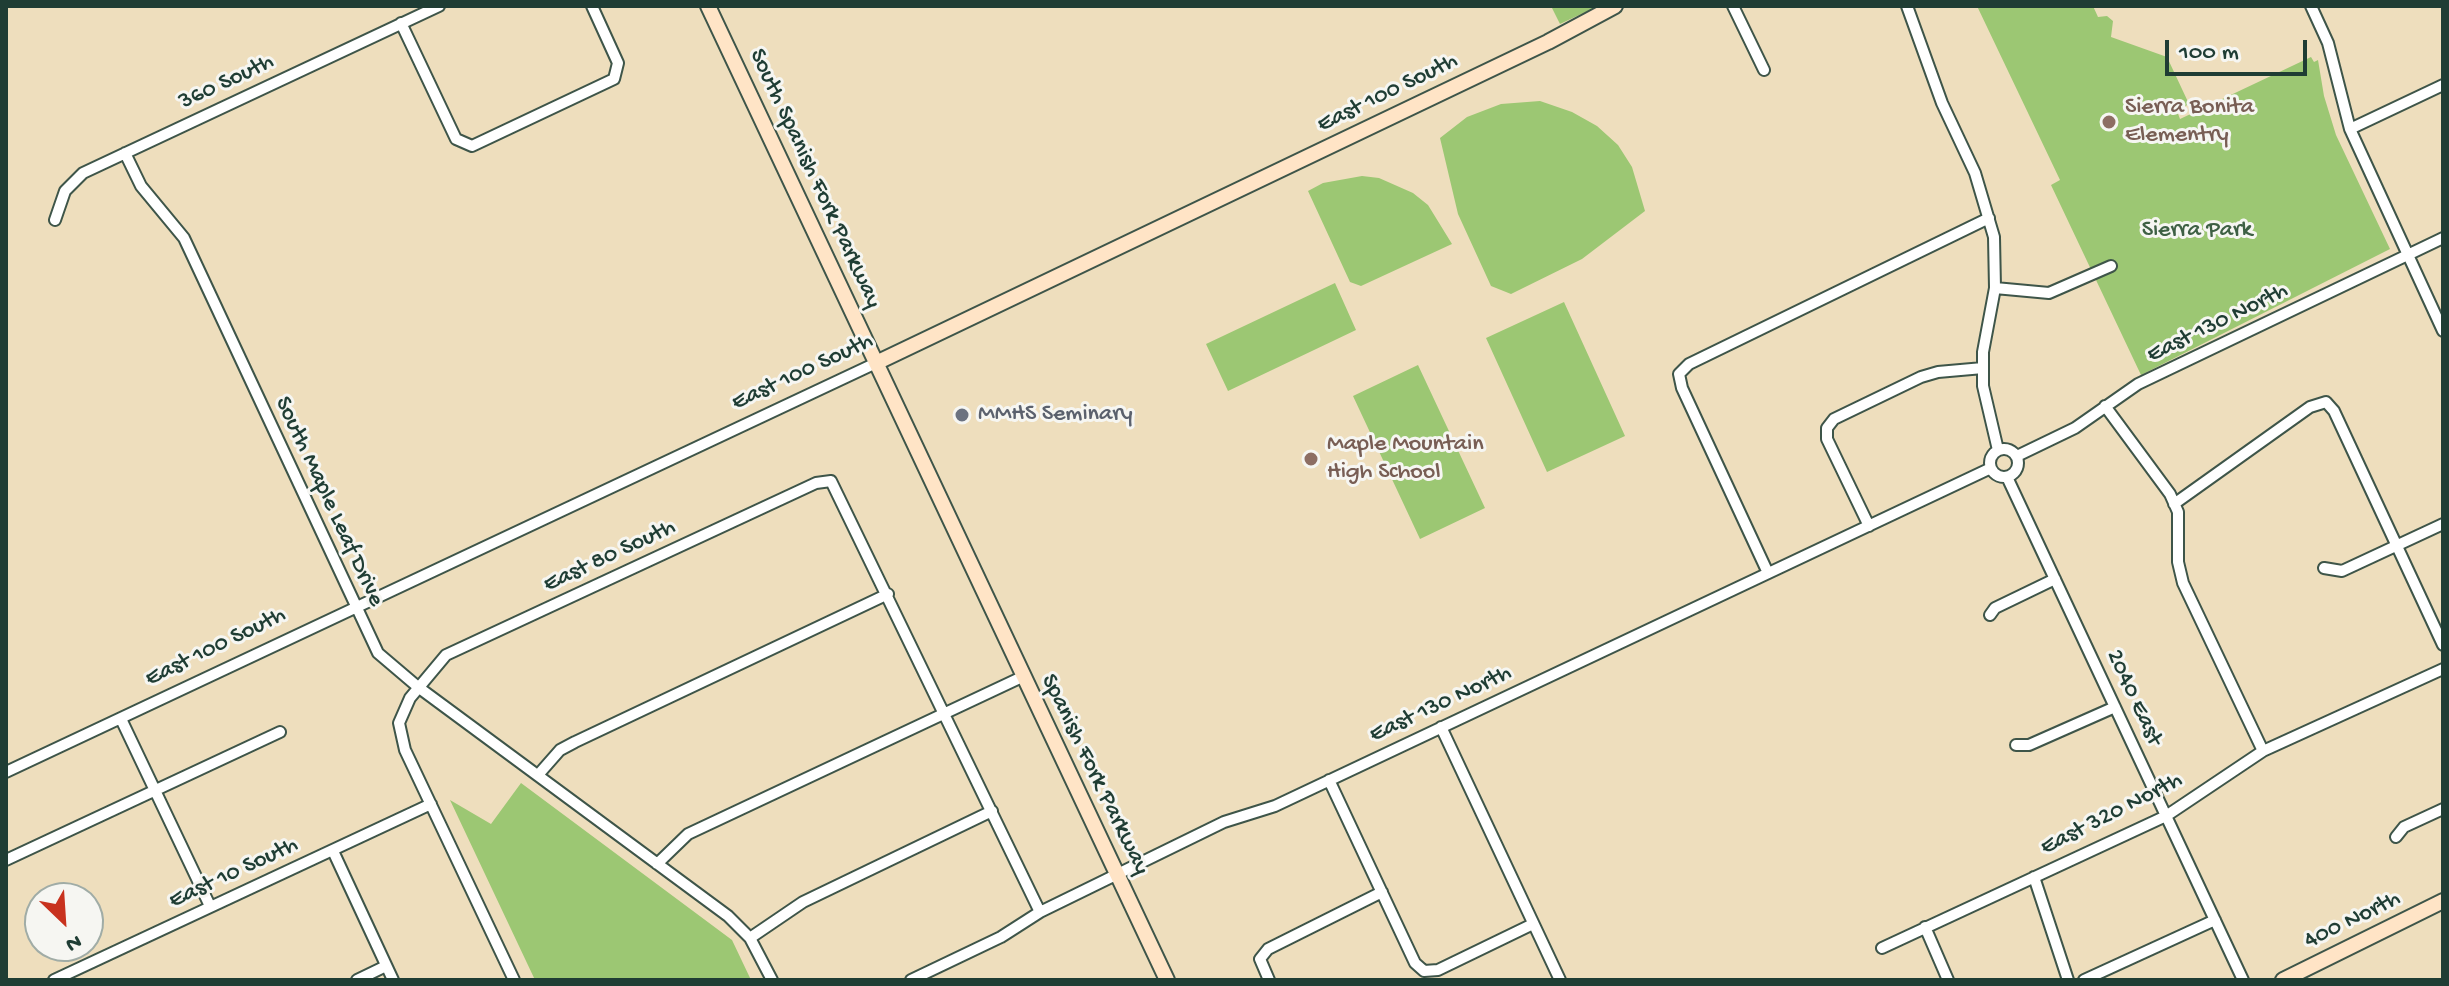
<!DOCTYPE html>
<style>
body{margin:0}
#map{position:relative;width:2449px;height:986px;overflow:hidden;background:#eedebd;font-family:"Gochi Hand",sans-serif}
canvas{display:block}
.frame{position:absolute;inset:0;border:8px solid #1f3d34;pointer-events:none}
.north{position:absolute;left:24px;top:882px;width:80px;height:80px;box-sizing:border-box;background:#f6f6f2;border:2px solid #a0aca6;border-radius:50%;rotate:155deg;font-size:22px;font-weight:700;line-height:32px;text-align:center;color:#1f3d34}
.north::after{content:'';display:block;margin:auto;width:28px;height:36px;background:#c8321e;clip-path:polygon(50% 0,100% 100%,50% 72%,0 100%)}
.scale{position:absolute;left:2165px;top:40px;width:142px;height:36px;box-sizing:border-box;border:4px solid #1f3d34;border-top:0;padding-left:10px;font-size:24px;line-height:28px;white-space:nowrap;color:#1f3d34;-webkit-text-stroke:6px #f6f6f2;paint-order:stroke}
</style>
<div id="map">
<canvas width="2449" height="986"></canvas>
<div class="frame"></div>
<div class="north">N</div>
<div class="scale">100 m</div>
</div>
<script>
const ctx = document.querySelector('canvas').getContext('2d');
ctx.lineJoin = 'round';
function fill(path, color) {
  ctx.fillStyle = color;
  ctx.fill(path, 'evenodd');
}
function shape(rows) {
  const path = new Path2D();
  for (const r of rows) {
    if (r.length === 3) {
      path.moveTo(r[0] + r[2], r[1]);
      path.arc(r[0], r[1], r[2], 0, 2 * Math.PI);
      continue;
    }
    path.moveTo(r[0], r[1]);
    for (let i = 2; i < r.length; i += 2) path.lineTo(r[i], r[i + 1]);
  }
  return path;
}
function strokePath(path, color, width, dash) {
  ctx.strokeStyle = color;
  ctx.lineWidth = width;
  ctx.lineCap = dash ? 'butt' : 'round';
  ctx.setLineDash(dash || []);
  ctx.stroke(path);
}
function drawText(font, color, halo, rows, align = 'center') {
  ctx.font = font + ' "Gochi Hand",sans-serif';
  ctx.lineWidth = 6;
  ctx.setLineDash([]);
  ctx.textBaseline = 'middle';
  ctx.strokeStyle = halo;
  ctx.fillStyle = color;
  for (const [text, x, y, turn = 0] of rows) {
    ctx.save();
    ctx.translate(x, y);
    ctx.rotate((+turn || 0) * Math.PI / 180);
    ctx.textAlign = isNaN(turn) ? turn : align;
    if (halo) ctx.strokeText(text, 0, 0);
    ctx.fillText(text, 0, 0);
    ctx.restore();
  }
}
fill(shape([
 [1551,6,1598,6,1560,24],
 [1977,6,2093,6,2098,17,2107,16,2113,21,2111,37,2167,57,2189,104,2177,111,2180,119,2311,57,2314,62,2318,60,2324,96,2336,135,2390,249,2141,375,2051,185,2060,180],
 [1540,101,1572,112,1597,126,1618,145,1632,167,1645,211,1582,259,1511,294,1491,286,1458,214,1440,138,1467,117,1501,104],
 [1362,176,1379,178,1413,193,1428,205,1452,244,1361,286,1350,282,1308,191,1323,183],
 [1335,283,1356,330,1228,391,1206,344],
 [1564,302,1625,436,1547,472,1486,338],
 [1418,365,1485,508,1420,539,1353,396],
 [521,783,732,940,751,980,535,980,450,800,491,824]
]), '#9cc773');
const street = shape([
 [1733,6,1764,70],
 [1907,6,1942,103,1975,173,1994,237,1995,288,1983,352,1983,386,1998,450],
 [2311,6,2328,43,2350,129,2443,331],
 [401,23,456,139,472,146,614,79,618,63,592,6],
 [2350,129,2443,85],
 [125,153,141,186,184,238,378,653,418,687,728,916,750,938,772,980],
 [55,220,65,191,83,173,439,6],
 [1995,288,2049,293,2111,266],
 [2105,406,2170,494,2178,512,2178,562,2183,583,2263,751],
 [2004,463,14],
 [2017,456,2075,428,2138,384,2443,238],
 [2007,477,2243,980],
 [2174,504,2310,407,2326,402,2334,411,2443,645],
 [1869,526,1827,439,1827,428,1834,419,1921,377,1938,372,1983,368],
 [2324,568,2342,571,2443,524],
 [1768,573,1682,388,1679,374,1689,364,1989,218],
 [1990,615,1995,608,2055,579],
 [121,719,210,906],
 [1441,727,1560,980],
 [2016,745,2029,745,2115,707],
 [6,772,876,363],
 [538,775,560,750,575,742,888,594],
 [1329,780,1415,963,1424,971,1438,970,1533,924],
 [2396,837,2404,827,2443,809],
 [333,851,393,980],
 [6,860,280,732],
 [657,864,688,834,1022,677],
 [2034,877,2068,980],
 [1925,927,1948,980],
 [750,938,803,902,992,811],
 [1882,948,2166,816,2263,751,2443,669],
 [54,980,431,804],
 [357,980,386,966],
 [514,980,405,750,399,723,410,698,446,655,816,483,831,481,1040,912],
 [911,980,1001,937,1040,912,1224,822,1275,806,1991,468],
 [1269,980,1260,959,1268,949,1382,892],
 [2084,980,2215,920]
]);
const secondary = shape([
 [708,6,1167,980],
 [876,363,1548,42,1615,6],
 [2283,980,2443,901]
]);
strokePath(street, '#3e5549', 14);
strokePath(secondary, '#3e5549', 18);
strokePath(street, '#fff', 10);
strokePath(secondary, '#ffe4c6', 14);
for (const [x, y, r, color] of [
 [2109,122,8,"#8d6e63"],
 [962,415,8,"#6b7280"],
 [1311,459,8,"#8d6e63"]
]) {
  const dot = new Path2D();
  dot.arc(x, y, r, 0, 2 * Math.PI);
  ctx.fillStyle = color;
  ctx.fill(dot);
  strokePath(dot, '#f6f6f2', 3);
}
drawText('24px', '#1f3d34', '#f6f6f2', [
 ["360 South",227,83,-25],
 ["East 100 South",1388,94,-26],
 ["South Spanish Fork Parkway",814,179,65],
 ["East 130 North",2218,324,-26],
 ["East 100 South",803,373,-25],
 ["South Maple Leaf Drive",328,502,65],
 ["East 80 South",610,557,-25],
 ["East 100 South",216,648,-26],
 ["2040 East",2133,698,65],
 ["East 130 North",1441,705,-25],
 ["Spanish Fork Parkway",1094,775,64],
 ["East 320 North",2112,815,-27],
 ["East 10 South",234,874,-25],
 ["400 North",2353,921,-26]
]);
drawText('24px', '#785e54', '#f6f6f2', [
 ["Sierra Bonita",2125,108],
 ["Elementry",2125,136],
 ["Maple Mountain",1327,445],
 ["High School",1327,473]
], 'left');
drawText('24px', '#3e6044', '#f6f6f2', [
 ["Sierra Park",2197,231]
]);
drawText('24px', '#5b616d', '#f6f6f2', [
 ["MMHS Seminary",978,415]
], 'left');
</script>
